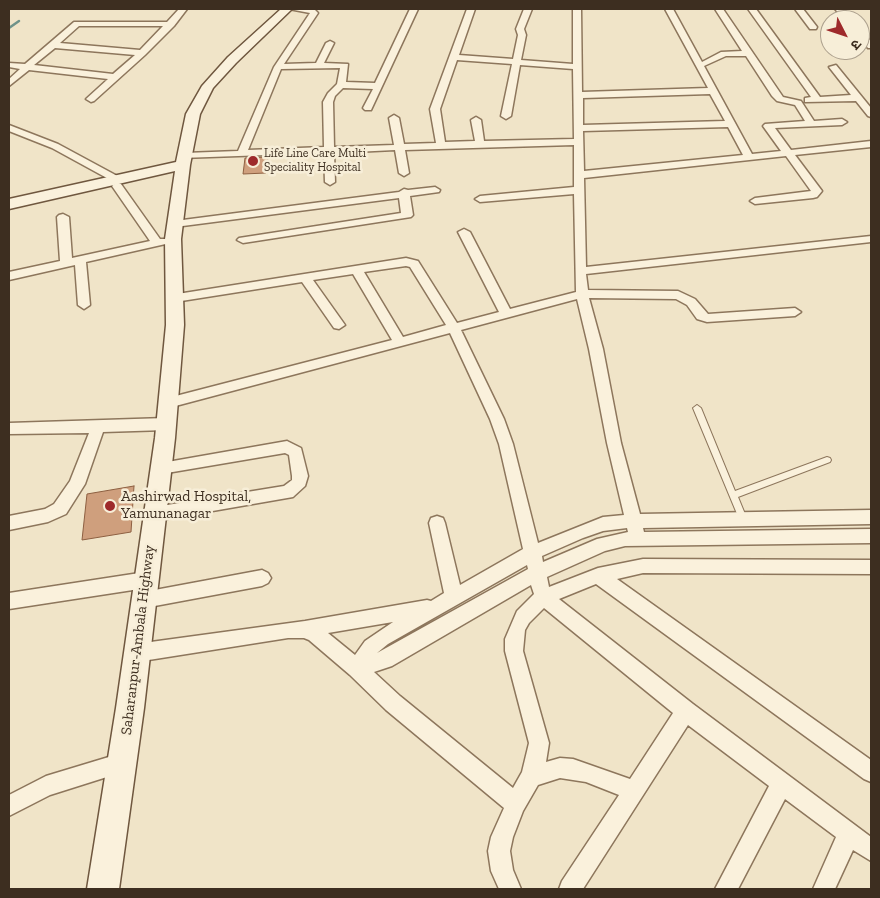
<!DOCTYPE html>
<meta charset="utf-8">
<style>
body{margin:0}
#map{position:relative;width:880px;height:898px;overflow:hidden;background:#f0e4c8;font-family:"Zilla Slab","Noto Sans Devanagari",serif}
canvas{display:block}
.frame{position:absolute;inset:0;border:10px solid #3d2e20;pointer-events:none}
.north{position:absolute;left:820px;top:10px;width:50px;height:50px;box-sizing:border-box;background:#f7eed8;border:1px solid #ada18e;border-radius:50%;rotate:131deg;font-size:14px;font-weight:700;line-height:20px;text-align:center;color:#3d2e20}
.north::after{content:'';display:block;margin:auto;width:18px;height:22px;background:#9e2a2b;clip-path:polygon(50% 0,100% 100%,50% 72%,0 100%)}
</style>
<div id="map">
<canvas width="880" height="898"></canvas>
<div class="frame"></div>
<div class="north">उ</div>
</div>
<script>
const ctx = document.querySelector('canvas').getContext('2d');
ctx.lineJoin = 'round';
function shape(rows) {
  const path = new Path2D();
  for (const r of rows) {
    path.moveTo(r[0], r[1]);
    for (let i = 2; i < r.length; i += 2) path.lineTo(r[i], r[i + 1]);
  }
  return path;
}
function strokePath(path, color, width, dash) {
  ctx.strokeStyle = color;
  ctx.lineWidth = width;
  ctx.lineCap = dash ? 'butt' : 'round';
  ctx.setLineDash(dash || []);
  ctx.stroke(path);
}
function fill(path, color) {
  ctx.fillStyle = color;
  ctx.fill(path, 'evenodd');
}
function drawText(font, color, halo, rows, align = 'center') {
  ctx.font = font + ' "Zilla Slab",serif';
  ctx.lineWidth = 5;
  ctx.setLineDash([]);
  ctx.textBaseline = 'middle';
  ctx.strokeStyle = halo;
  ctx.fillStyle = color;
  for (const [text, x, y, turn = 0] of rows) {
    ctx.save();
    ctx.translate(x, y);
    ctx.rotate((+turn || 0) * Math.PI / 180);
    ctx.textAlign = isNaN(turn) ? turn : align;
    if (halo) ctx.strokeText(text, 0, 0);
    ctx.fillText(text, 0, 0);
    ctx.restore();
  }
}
strokePath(shape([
 [9,28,19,21]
]), '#6f938a', 2.5);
const building = shape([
 [268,157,266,173,243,174,245,158,268,157],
 [134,486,131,532,82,540,87,494,134,486]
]);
fill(building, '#cf9f7d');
strokePath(building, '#8d5f41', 1);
const service = shape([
 [697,405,701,408,735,491,827,457,830,458,831,460,830,462,738,497,747,519,746,521,743,522,740,521,693,408,697,405]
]);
const minor = shape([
 [179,9,187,9,174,26,145,55,94,101,91,102,86,99,108,79,29,70,9,86,9,79,20,69,9,67,9,63,25,64,74,22,167,22,179,9],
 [79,26,163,26,140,50,60,43,79,26],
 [55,48,135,55,113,74,34,65,55,48],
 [289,9,314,9,318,13,284,64,316,63,326,43,330,41,334,43,324,63,348,64,346,82,375,83,410,9,418,9,371,110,365,110,363,108,373,89,343,88,335,96,333,102,334,147,394,145,389,118,394,115,399,118,404,144,436,143,430,109,467,9,475,9,459,55,513,59,518,35,516,29,524,9,532,9,524,29,526,35,521,60,573,64,573,9,581,9,582,92,708,88,665,9,673,9,702,62,721,52,742,51,715,9,723,9,783,97,801,101,814,121,842,119,847,122,842,125,775,128,791,150,871,141,871,147,795,155,822,191,817,197,813,198,755,204,750,201,755,198,811,191,786,156,584,178,586,267,871,236,871,242,586,274,588,290,678,291,695,299,708,314,795,308,801,312,795,316,707,322,697,319,687,305,676,299,589,298,603,349,621,443,640,514,871,510,871,524,643,528,644,532,871,529,871,543,625,546,605,551,547,577,549,587,598,568,643,559,871,560,871,574,643,573,617,579,871,760,871,782,864,779,596,584,559,599,693,704,871,837,871,861,853,850,835,889,813,889,836,837,785,799,738,889,715,889,769,786,688,725,583,889,559,889,562,881,619,795,586,782,560,778,538,785,523,811,513,837,510,851,513,870,521,889,499,889,491,871,488,851,491,837,504,808,386,710,350,675,309,640,304,638,288,638,136,662,129,659,127,653,129,647,136,644,305,621,427,600,431,601,444,593,429,523,431,518,437,516,443,518,445,523,460,585,523,549,499,444,490,419,450,333,168,408,163,407,161,403,163,399,168,398,392,340,353,274,313,280,345,325,339,329,334,328,302,282,175,302,171,301,169,298,171,295,406,258,418,261,457,323,499,312,458,232,464,229,470,232,510,309,576,292,574,194,480,202,475,199,480,196,574,187,574,145,405,150,409,173,404,176,399,173,395,150,334,153,335,182,330,185,325,182,324,153,181,158,180,156,185,153,238,151,274,67,310,13,289,9],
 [726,56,746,56,772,96,777,101,795,105,805,121,765,124,763,126,781,151,752,154,704,66,726,56],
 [457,60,512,64,501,116,506,119,511,116,520,65,573,69,574,139,484,141,481,120,476,117,471,120,475,141,445,142,440,109,457,60],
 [340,68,337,84,328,93,323,102,324,147,248,150,281,69,340,68],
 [710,94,725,121,583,125,583,98,710,94],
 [728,127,743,155,584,171,583,131,728,127],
 [406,266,410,267,446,325,403,337,364,272,406,266],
 [577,299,589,349,607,443,624,515,603,517,538,543,513,444,504,419,461,330,577,299],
 [627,528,628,532,597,539,543,562,542,556,583,538,603,531,627,528],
 [527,565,528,569,377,653,388,644,527,565],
 [531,585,534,594,517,611,505,639,505,651,529,743,522,772,513,788,400,696,374,672,392,666,531,585],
 [544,608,673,713,630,779,573,759,560,758,546,762,549,743,523,651,525,630,529,623,544,608],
 [393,622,365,641,355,655,328,633,393,622],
 [748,9,756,9,820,97,851,95,829,67,836,65,871,108,871,117,868,116,856,101,805,102,805,98,811,97,748,9],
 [795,9,803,9,817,27,816,29,810,29,795,9],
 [835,9,843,9,853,20,845,20,835,9],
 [860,31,871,41,871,48,868,48,860,38,860,31],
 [9,125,58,144,121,178,122,180,118,183,121,184,160,239,170,239,172,241,170,243,86,262,90,305,84,309,78,305,75,265,9,280,9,272,60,261,57,217,59,215,63,214,69,217,72,258,150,241,112,186,116,183,52,148,9,131,9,125],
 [435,187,440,190,439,192,410,196,413,215,411,217,243,243,237,240,239,238,401,213,399,198,175,227,169,224,175,221,399,192,404,189,408,190,435,187],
 [166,418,171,420,173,424,171,428,166,430,103,432,85,484,66,514,48,522,9,530,9,516,45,509,54,504,70,481,89,433,9,434,9,423,166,418],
 [287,441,301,448,308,476,305,486,293,497,155,521,149,519,147,514,149,509,155,507,284,486,292,480,292,476,289,455,285,453,161,474,156,472,153,468,156,464,287,441],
 [262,570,268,573,271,578,268,583,262,586,144,608,138,606,135,600,138,594,144,592,262,570],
 [146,572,152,575,155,580,152,585,146,588,9,609,9,593,146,572],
 [122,753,129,756,132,763,129,770,50,795,9,816,9,795,46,776,122,753]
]);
const secondary = shape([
 [281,9,292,9,236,63,213,88,200,114,190,165,181,239,184,325,175,438,144,708,119,889,87,889,116,708,155,438,166,325,165,239,175,171,9,209,9,199,176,162,186,114,202,86,228,57,281,9]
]);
strokePath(service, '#8d765c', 2);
strokePath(minor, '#8d765c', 3);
strokePath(secondary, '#6f573f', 3);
fill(service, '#faf1dc');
fill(minor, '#faf1dc');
fill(secondary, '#faf1dc');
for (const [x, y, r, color] of [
 [253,161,6,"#9e2a2b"],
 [110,506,6,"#9e2a2b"]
]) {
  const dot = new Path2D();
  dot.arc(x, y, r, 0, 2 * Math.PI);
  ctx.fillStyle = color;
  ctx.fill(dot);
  strokePath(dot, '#f7eed8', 2);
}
drawText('12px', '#3d2e20', '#f7eed8', [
 ["Life Line Care Multi",264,154],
 ["Speciality Hospital",264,168]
], 'left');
drawText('15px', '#3d2e20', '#f7eed8', [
 ["Aashirwad Hospital,",121,497],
 ["Yamunanagar",121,514]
], 'left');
drawText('15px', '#3d2e20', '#f7eed8', [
 ["Saharanpur-Ambala Highway",138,640,-83]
]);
</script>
